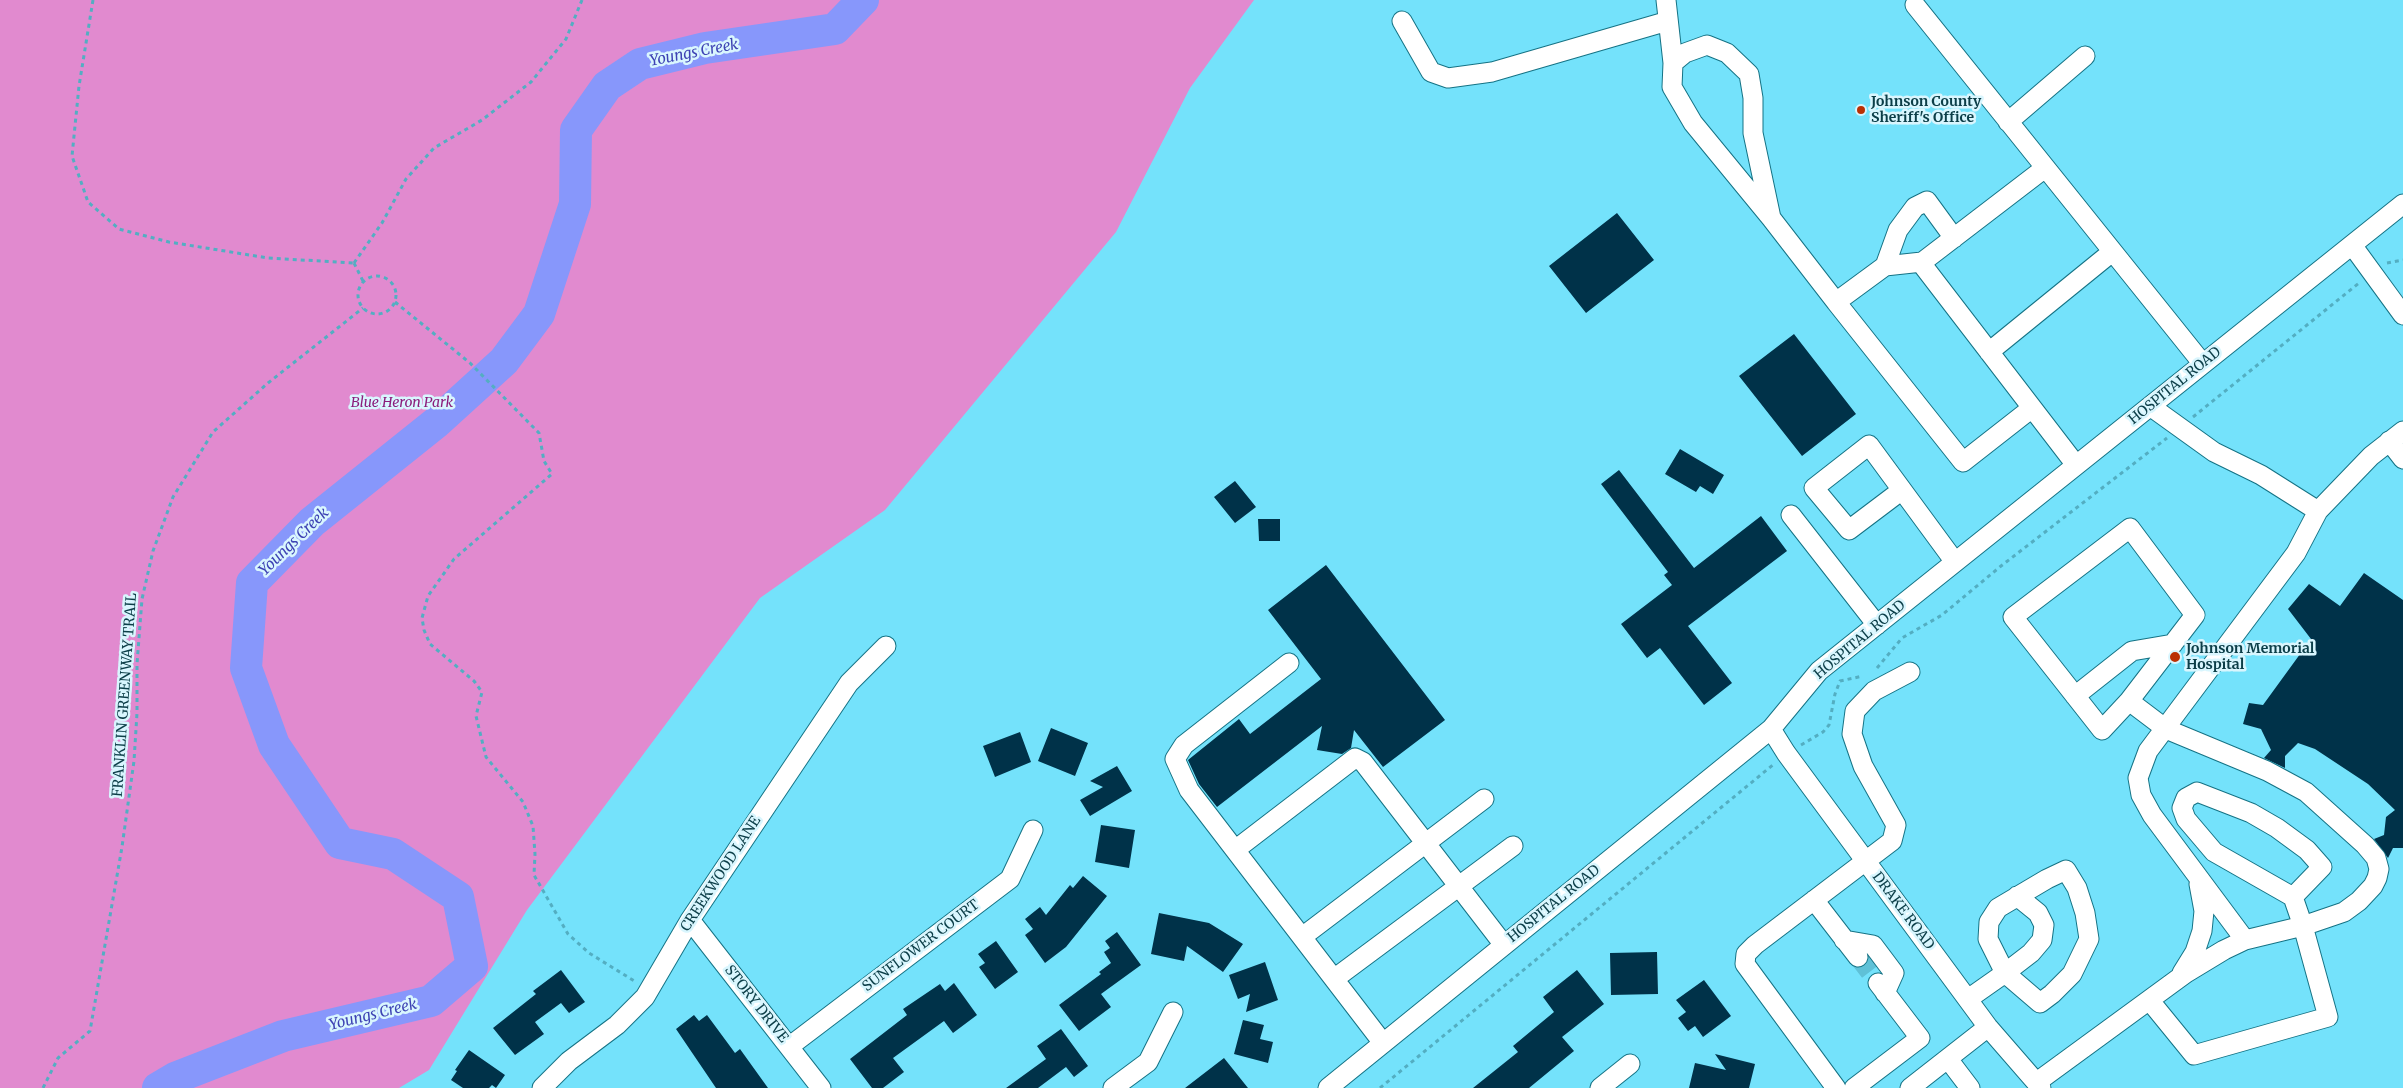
<!DOCTYPE html>
<style>
body{margin:0}
canvas{display:block;background:#74e2fb}
</style>
<canvas width="2403" height="1088"></canvas>
<script>
const ctx = document.querySelector('canvas').getContext('2d');
ctx.lineJoin = 'round';
function fill(path, color) {
  ctx.fillStyle = color;
  ctx.fill(path, 'evenodd');
}
function shape(rows) {
  const path = new Path2D();
  for (const r of rows) {
    if (r.length === 3) {
      path.moveTo(r[0] + r[2], r[1]);
      path.arc(r[0], r[1], r[2], 0, 2 * Math.PI);
      continue;
    }
    path.moveTo(r[0], r[1]);
    for (let i = 2; i < r.length; i += 2) path.lineTo(r[i], r[i + 1]);
  }
  return path;
}
function strokePath(path, color, width, dash) {
  ctx.strokeStyle = color;
  ctx.lineWidth = width;
  ctx.lineCap = dash ? 'butt' : 'round';
  ctx.setLineDash(dash || []);
  ctx.stroke(path);
}
function drawText(font, color, halo, rows, align = 'center') {
  ctx.font = font + ' Merriweather,serif';
  ctx.lineWidth = 5;
  ctx.setLineDash([]);
  ctx.textBaseline = 'middle';
  ctx.strokeStyle = halo;
  ctx.fillStyle = color;
  for (const [text, x, y, turn = 0] of rows) {
    ctx.save();
    ctx.translate(x, y);
    ctx.rotate((+turn || 0) * Math.PI / 180);
    ctx.textAlign = isNaN(turn) ? turn : align;
    if (halo) ctx.strokeText(text, 0, 0);
    ctx.fillText(text, 0, 0);
    ctx.restore();
  }
}
fill(shape([
 [0,0,1254,0,1190,88,1116,232,885,510,760,598,527,910,429,1070,399,1088,0,1088]
]), '#e18acf');
strokePath(shape([
 [158,1088,175,1078,283,1036,431,1001,472,966,458,897,393,854,340,843,274,745,246,668,252,583,312,522,437,422,504,361,539,314,575,204,576,130,607,86,640,64,705,48,835,29,863,0]
]), '#8797fb', 32);
fill(shape([
 [1617,213,1654,260,1586,313,1549,266],
 [1794,334,1856,414,1802,456,1739,376],
 [1680,449,1724,475,1713,494,1700,486,1696,492,1665,474],
 [1619,470,1694,568,1761,516,1787,551,1688,626,1732,683,1704,705,1660,648,1647,658,1621,624,1672,585,1664,575,1668,572,1601,484],
 [1235,481,1256,507,1235,523,1214,497],
 [1258,519,1280,519,1280,541,1259,541],
 [1326,565,1445,720,1383,767,1354,730,1351,748,1342,754,1317,750,1322,726,1217,807,1199,784,1188,760,1239,719,1250,734,1321,679,1268,610],
 [2364,573,2403,600,2403,848,2393,848,2388,858,2374,839,2384,835,2386,817,2395,810,2368,784,2315,749,2298,743,2285,756,2285,768,2264,758,2271,750,2261,729,2243,724,2249,703,2263,705,2311,639,2288,609,2309,584,2340,606],
 [1051,728,1088,743,1075,776,1038,761],
 [1020,732,1031,762,995,777,983,746],
 [1117,766,1132,791,1090,816,1080,800,1103,787,1090,781],
 [1101,825,1135,830,1129,868,1095,862],
 [1083,876,1107,896,1066,947,1045,963,1025,935,1033,929,1025,919,1040,907,1046,915,1070,885,1073,888],
 [1159,913,1209,923,1243,944,1223,972,1187,946,1184,961,1151,954],
 [1117,932,1141,965,1101,994,1111,1007,1079,1031,1059,1005,1101,974,1099,972,1111,963,1104,952,1110,948,1105,941],
 [996,941,1018,972,995,989,979,967,985,963,978,954],
 [1657,952,1658,994,1611,995,1610,953],
 [1265,962,1278,1000,1246,1012,1250,994,1238,999,1229,975],
 [561,970,585,1002,569,1013,561,1003,535,1022,544,1034,515,1055,493,1028,536,994,533,991],
 [1577,970,1604,1004,1562,1037,1574,1051,1529,1088,1473,1088,1518,1052,1513,1046,1554,1012,1543,997],
 [1704,980,1731,1016,1703,1037,1695,1026,1688,1031,1678,1018,1686,1012,1676,1000],
 [954,983,977,1015,953,1033,944,1021,893,1058,904,1072,883,1088,872,1088,850,1059,907,1015,903,1009,940,984,945,991],
 [694,1015,699,1021,707,1015,735,1053,740,1049,768,1088,716,1088,676,1029],
 [1243,1020,1264,1025,1260,1039,1273,1042,1268,1063,1234,1054],
 [1061,1029,1088,1066,1074,1077,1066,1067,1038,1088,1006,1088,1046,1059,1037,1046],
 [469,1050,505,1075,496,1088,492,1085,489,1088,463,1088,451,1080,457,1071,455,1070],
 [1715,1054,1755,1064,1749,1088,1689,1088,1695,1063,1726,1070],
 [1224,1058,1248,1088,1185,1088]
]), '#003249');
strokePath(shape([
 [1858,957,1878,983]
]), '#5fc1d7', 19, [19, 9]);
const minor = shape([
 [1666,0,1673,63],
 [1915,5,2203,364],
 [1402,21,1431,72,1448,78,1492,72,1668,21],
 [2008,122,2085,56],
 [2045,168,1921,263,2076,465],
 [1771,218,1693,123,1672,87,1673,63,1685,53,1707,45,1727,53,1749,74,1753,98,1753,133,1771,218,1836,302,1885,266,1898,230,1915,207,1927,201,1954,238],
 [2352,245,2403,315],
 [1885,266,1922,262],
 [1836,302,1963,462,2032,408],
 [1989,352,2112,252],
 [2389,441,2403,459],
 [1902,490,1849,530,1814,488,1869,445,1955,562],
 [2318,511,2371,456,2403,431],
 [1791,515,1877,625],
 [1289,663,1184,745,1175,759,1189,790,1383,1043],
 [2075,696,2132,651,2173,644],
 [2129,701,2195,615,2130,528,2013,617,2102,730,2129,701,2166,729,2267,771,2306,792,2365,845,2376,858,2379,869,2377,878,2373,886,2359,901,2344,912,2303,926,2293,897,2322,867,2307,850,2277,828,2251,813,2197,792,2186,798,2182,808,2186,819,2214,852,2293,897],
 [1771,729,1786,753,1988,1027,2041,1088],
 [1235,850,1355,758,1363,762,1504,945],
 [1814,900,1858,957],
 [690,920,821,1088],
 [1302,937,1484,799],
 [1844,940,1873,945,1894,973,1885,993],
 [2182,973,2195,952,2202,931,2204,911,2199,884],
 [1334,979,1513,846],
 [1968,999,2005,973,2040,1003,2052,994,2072,974,2089,939,2085,913,2077,888,2066,870,2047,879,2025,892,1998,908,1989,922,1988,939,2005,973,2031,953,2042,940,2044,925,2038,913,2017,896],
 [2150,1001,2194,1055,2328,1017,2303,926,2245,940],
 [790,1046,1010,879,1033,830],
 [1948,1059,1970,1088],
 [2037,1082,2186,973,2224,950,2245,940,2152,815,2141,795,2138,778,2148,751,2296,553,2318,511,2261,475,2214,452,2150,406],
 [542,1088,569,1061,617,1025,645,997,690,920,849,683,886,646],
 [1113,1088,1148,1062,1173,1012],
 [1328,1088,1771,729,1819,671,2403,204],
 [1600,1088,1630,1064],
 [1836,1088,1745,964,1746,954,1755,945,1892,841,1896,825,1863,766,1852,734,1855,711,1874,691,1910,672],
 [1854,1088,1920,1038,1878,983],
 [1910,1088,1988,1027]
]);
strokePath(minor, '#157385', 21);
strokePath(shape([
 [93,0,79,86,72,156,88,202,119,229,169,242,268,258,354,263],
 [354,263,382,223,406,179,434,148,482,120,531,82,566,39,582,0],
 [354,263,363,281],
 [2387,263,2403,260],
 [377,295,19],
 [395,302,470,363,539,433,544,461,552,474,454,559,428,596,422,618,424,630,430,644,474,681,482,692,476,716,486,757,523,802,533,826,535,854,534,875,568,934,589,953,636,982],
 [2193,417,2359,283],
 [1877,668,1902,638,1942,615,2001,566,2167,438],
 [1801,745,1823,732,1829,725,1835,694,1840,681,1863,676],
 [43,1088,58,1058,90,1031,122,847,134,761,137,713,137,664,142,599,153,551,173,497,213,432,268,383,363,308],
 [1380,1088,1774,764]
]), '#53aec2', 3, [4, 4]);
strokePath(minor, '#fff', 19);
for (const [x, y, r, color] of [
 [1861,110,5,"#ba3004"],
 [2175,657,6,"#ba3004"]
]) {
  const dot = new Path2D();
  dot.arc(x, y, r, 0, 2 * Math.PI);
  ctx.fillStyle = color;
  ctx.fill(dot);
  strokePath(dot, '#d9f6fe', 2);
}
drawText('bold 14px', '#0c3e48', '#d9f6fe', [
 ["Johnson County",1871,102],
 ["Sheriff's Office",1871,118],
 ["Johnson Memorial",2186,649],
 ["Hospital",2186,665]
], 'left');
drawText('14px', '#0c3e48', '#d9f6fe', [
 ["HOSPITAL ROAD",2175,386,-39],
 ["HOSPITAL ROAD",1860,640,-40],
 ["FRANKLIN GREENWAY TRAIL",125,695,-86],
 ["CREEKWOOD LANE",721,874,-57],
 ["HOSPITAL ROAD",1554,904,-39],
 ["DRAKE ROAD",1903,911,53],
 ["SUNFLOWER COURT",921,946,-37],
 ["STORY DRIVE",756,1004,52]
]);
drawText('italic 14px', '#8b1d7b', '#d9f6fe', [
 ["Blue Heron Park",402,403]
]);
drawText('italic 15px', '#3e43b4', '#d9f6fe', [
 ["Youngs Creek",694,53,-11],
 ["Youngs Creek",294,542,-44],
 ["Youngs Creek",373,1015,-14]
]);
</script>
